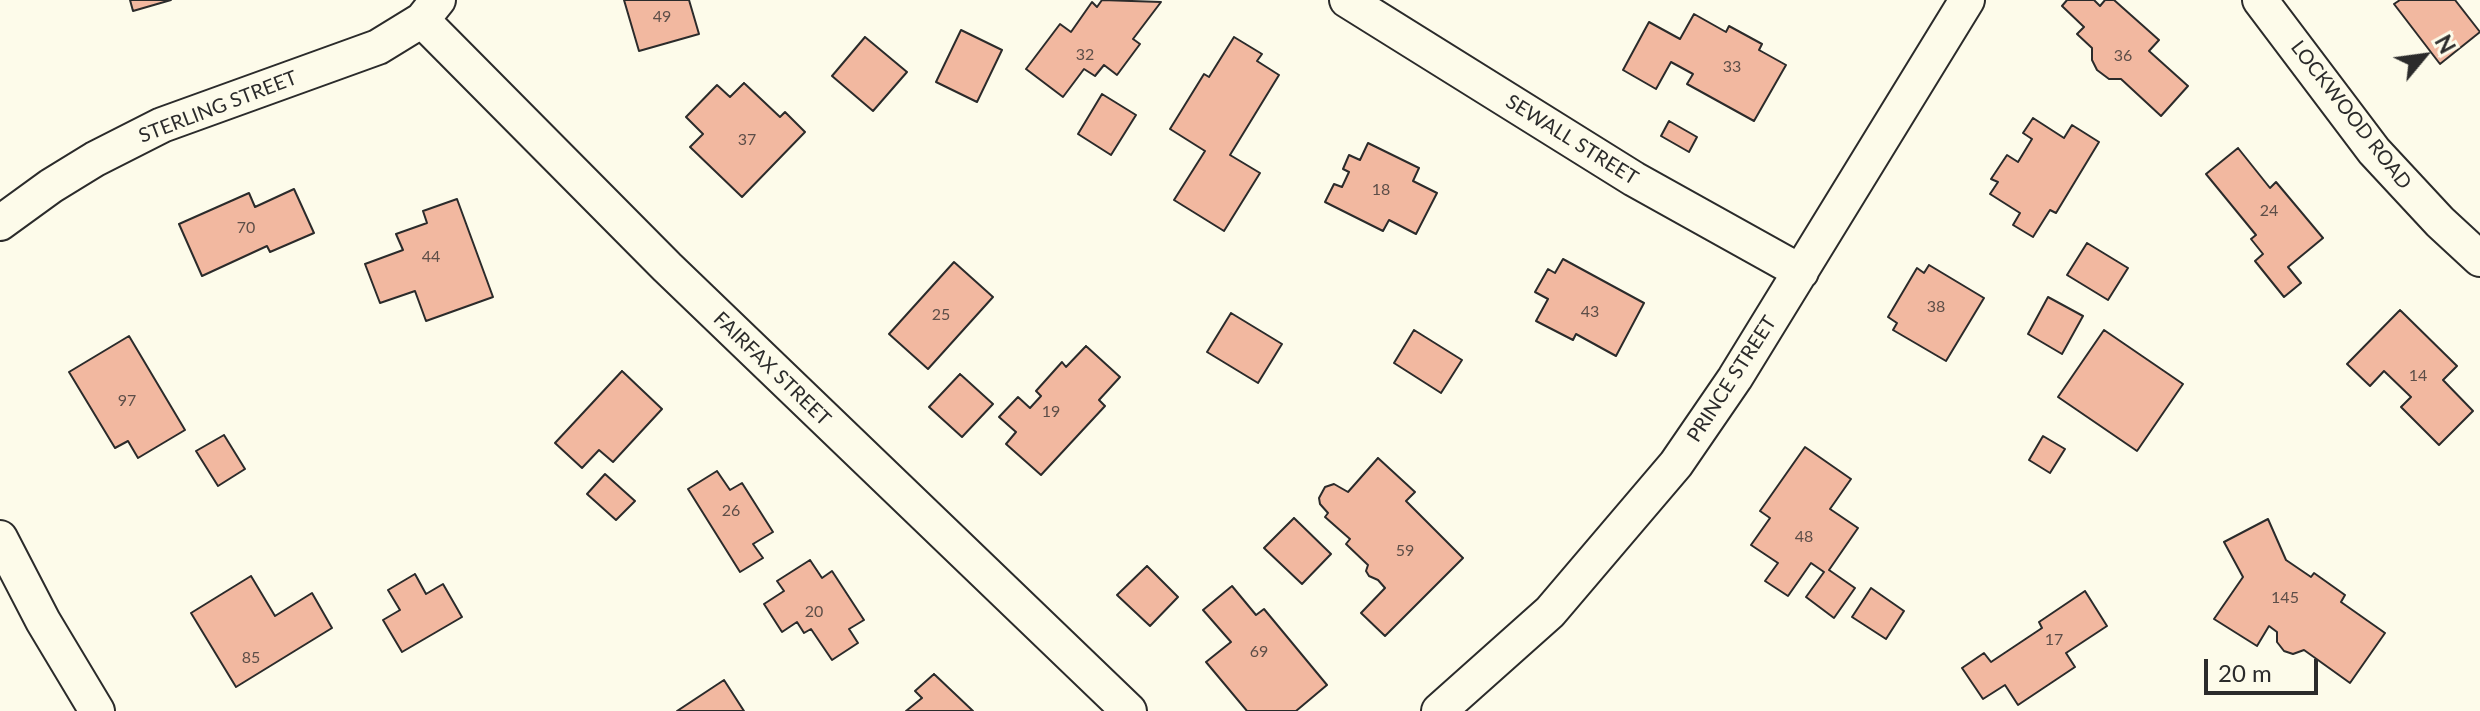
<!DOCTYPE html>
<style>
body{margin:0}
#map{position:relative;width:2480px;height:711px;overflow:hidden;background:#fdfbea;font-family:Lato,sans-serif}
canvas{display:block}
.north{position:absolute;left:2384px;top:16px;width:80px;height:80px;-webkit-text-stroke:6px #fdfbea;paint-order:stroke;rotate:61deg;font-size:22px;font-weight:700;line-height:32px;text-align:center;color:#2b2b2b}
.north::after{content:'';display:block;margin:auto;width:28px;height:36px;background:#2b2b2b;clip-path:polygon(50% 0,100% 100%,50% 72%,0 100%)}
.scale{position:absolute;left:2204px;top:659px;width:114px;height:36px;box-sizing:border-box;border:4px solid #2b2b2b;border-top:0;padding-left:10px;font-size:24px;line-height:28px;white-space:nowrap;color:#2b2b2b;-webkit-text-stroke:6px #fdfbea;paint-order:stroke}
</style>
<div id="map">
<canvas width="2480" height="711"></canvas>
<div class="north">N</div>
<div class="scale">20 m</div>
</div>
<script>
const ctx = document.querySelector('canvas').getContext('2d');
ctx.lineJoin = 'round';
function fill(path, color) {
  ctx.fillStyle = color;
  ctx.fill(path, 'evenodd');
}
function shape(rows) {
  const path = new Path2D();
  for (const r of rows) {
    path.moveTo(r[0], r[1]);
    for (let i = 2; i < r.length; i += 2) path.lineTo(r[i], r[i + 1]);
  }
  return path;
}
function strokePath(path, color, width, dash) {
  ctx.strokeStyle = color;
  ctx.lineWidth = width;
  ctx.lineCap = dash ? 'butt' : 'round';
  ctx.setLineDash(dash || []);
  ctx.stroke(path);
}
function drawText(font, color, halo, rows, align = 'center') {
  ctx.font = font + ' Lato,sans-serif';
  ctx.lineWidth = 6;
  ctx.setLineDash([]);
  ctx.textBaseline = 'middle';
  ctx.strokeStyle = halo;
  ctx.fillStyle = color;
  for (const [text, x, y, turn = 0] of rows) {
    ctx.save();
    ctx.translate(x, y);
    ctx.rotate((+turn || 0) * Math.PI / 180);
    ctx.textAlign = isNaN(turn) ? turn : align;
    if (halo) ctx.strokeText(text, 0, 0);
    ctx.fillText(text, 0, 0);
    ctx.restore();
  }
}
const building = shape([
 [130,0,171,0,133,11,130,0],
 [624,0,689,0,699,34,639,51,624,0],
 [1102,0,1161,2,1133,39,1140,44,1117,75,1104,65,1095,76,1084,69,1063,97,1026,69,1060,24,1071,32,1092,2,1097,7,1102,0],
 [2067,0,2094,0,2100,6,2105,0,2114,0,2159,40,2149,51,2188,86,2161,116,2121,79,2109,79,2097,70,2092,60,2092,48,2077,34,2084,27,2062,6,2067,0],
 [2400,0,2455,0,2480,32,2440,64,2394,4,2400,0],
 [1694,14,1726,32,1729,26,1762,44,1759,50,1786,65,1754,121,1687,84,1693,74,1671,62,1656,89,1623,70,1649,22,1680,39,1694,14],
 [961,30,1002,50,977,102,936,82,961,30],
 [865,37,907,72,873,111,832,76,865,37],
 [1234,37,1262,54,1257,61,1279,75,1230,155,1260,173,1224,231,1174,200,1205,151,1170,129,1204,74,1209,77,1234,37],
 [744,83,780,117,785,112,805,132,742,197,690,147,703,134,686,117,717,85,730,97,744,83],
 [1102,94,1136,115,1111,155,1078,134,1102,94],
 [2033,118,2064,138,2072,125,2099,142,2056,213,2050,210,2033,237,2013,225,2020,213,1990,194,1998,182,1991,179,2007,155,2018,162,2032,139,2023,133,2033,118],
 [1669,121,1697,137,1689,152,1661,136,1669,121],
 [1368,143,1419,168,1413,181,1437,193,1416,234,1389,220,1383,231,1325,202,1334,184,1342,187,1349,172,1343,169,1349,155,1360,160,1368,143],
 [2238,148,2270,188,2276,182,2323,238,2288,267,2301,283,2284,297,2255,261,2263,254,2251,239,2256,235,2206,174,2238,148],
 [294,189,314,233,270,252,267,246,202,276,179,224,249,193,255,207,294,189],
 [457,199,493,297,426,321,415,291,380,303,365,264,403,250,396,234,427,223,423,211,457,199],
 [2087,243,2128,268,2108,300,2067,275,2087,243],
 [1563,259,1644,303,1616,356,1576,334,1573,340,1536,321,1548,299,1535,292,1548,269,1555,273,1563,259],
 [954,262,993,297,928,369,889,334,954,262],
 [1929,265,1984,298,1946,361,1893,330,1897,323,1888,317,1917,268,1924,273,1929,265],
 [2048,297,2083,316,2062,354,2028,334,2048,297],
 [2400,310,2457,366,2443,380,2473,411,2439,445,2401,407,2411,397,2384,371,2370,386,2347,364,2400,310],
 [1231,313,1282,344,1258,383,1207,352,1231,313],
 [1414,330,1462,360,1441,393,1394,363,1414,330],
 [2104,330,2183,384,2137,451,2058,397,2104,330],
 [129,336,185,430,138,458,128,441,115,448,69,372,129,336],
 [1086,346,1120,377,1099,400,1105,406,1041,475,1006,444,1016,432,999,417,1018,397,1030,408,1041,396,1036,391,1062,362,1066,367,1086,346],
 [622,371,662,409,613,462,599,450,582,468,555,443,622,371],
 [960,374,993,404,962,437,929,407,960,374],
 [224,435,245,469,218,486,196,451,224,435],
 [2043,436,2065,449,2050,473,2029,460,2043,436],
 [1805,447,1851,479,1830,509,1858,528,1829,570,1855,588,1834,618,1806,597,1824,572,1811,563,1788,596,1765,581,1778,563,1751,545,1770,518,1760,511,1805,447],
 [1378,458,1415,492,1406,501,1463,558,1385,636,1361,613,1385,588,1378,580,1369,576,1366,571,1368,565,1346,544,1350,539,1325,517,1328,513,1320,504,1319,498,1325,487,1334,484,1348,492,1378,458],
 [717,471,730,490,742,483,773,532,753,544,763,558,740,572,688,489,717,471],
 [605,474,635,501,616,520,587,494,605,474],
 [1294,518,1331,554,1302,584,1264,548,1294,518],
 [2268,519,2286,560,2311,577,2314,573,2345,595,2341,602,2385,633,2350,683,2304,650,2293,654,2284,651,2277,642,2277,632,2269,626,2257,646,2214,619,2243,577,2224,542,2268,519],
 [810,560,822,578,832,571,864,620,849,629,858,643,832,660,811,629,804,633,797,622,782,632,764,604,784,591,777,581,810,560],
 [1147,566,1178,597,1150,626,1117,595,1147,566],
 [415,574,426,594,443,584,462,617,402,652,383,620,400,610,388,590,415,574],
 [251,576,275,616,312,593,332,628,236,687,191,613,251,576],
 [1232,586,1256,615,1264,609,1327,685,1296,711,1247,711,1206,662,1231,642,1203,610,1232,586],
 [1871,588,1904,611,1886,639,1852,617,1871,588],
 [2085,591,2107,626,2066,653,2075,667,2018,705,2005,685,1983,699,1962,668,1984,653,1991,662,2042,628,2039,622,2085,591],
 [934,674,973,711,906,711,922,698,915,691,934,674],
 [724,680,744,711,677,711,724,680]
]);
fill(building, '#f2b8a0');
strokePath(building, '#2b2b2b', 2);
const street = shape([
 [1347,0,1634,179,1801,272],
 [2260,0,2374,151,2440,222,2480,259],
 [422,20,667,267,1129,711],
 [0,223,51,186,95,159,162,125,378,47,422,20,438,0],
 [0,538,43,621,97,711],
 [1439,711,1550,612,1676,464,1735,378,1967,0]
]);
strokePath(street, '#2b2b2b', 38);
strokePath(street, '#fdfbea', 34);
drawText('16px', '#5d4e48', null, [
 ["49",662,17],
 ["32",1085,55],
 ["36",2123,56],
 ["33",1732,67],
 ["37",747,140],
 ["18",1381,190],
 ["24",2269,211],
 ["70",246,228],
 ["44",431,257],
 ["38",1936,307],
 ["43",1590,312],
 ["25",941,315],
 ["14",2418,376],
 ["97",127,401],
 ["19",1051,412],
 ["26",731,511],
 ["48",1804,537],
 ["59",1405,551],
 ["145",2285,598],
 ["20",814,612],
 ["17",2054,640],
 ["69",1259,652],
 ["85",251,658]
]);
drawText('20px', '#2b2b2b', '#fdfbea', [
 ["STERLING STREET",218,107,-21],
 ["LOCKWOOD ROAD",2351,115,52],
 ["SEWALL STREET",1572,140,32],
 ["FAIRFAX STREET",772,369,44],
 ["PRINCE STREET",1732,379,-57]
]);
</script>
